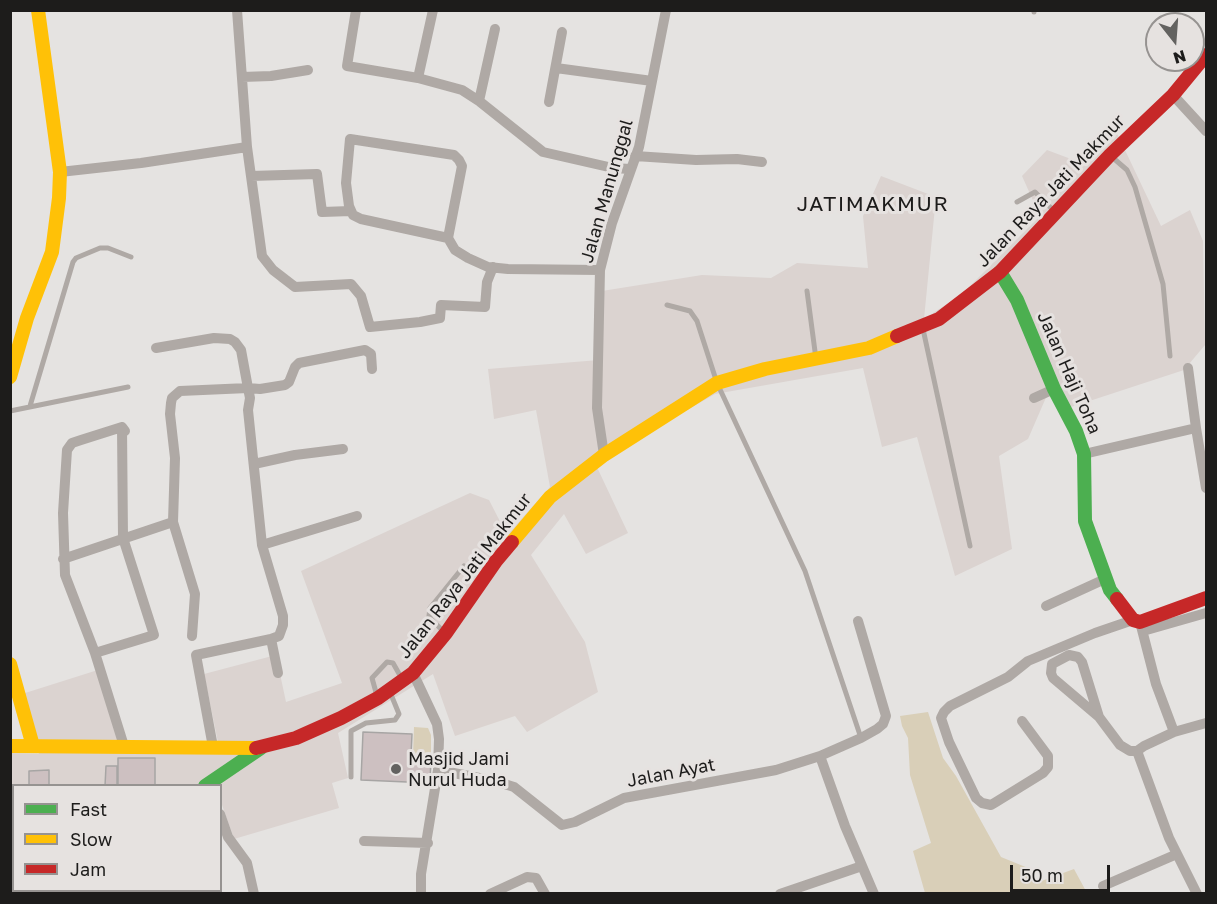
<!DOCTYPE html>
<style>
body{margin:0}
#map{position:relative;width:1217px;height:904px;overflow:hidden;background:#e5e3e1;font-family:"Golos Text",sans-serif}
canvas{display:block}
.frame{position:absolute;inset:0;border:12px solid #1d1c1b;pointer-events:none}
.legend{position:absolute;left:12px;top:784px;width:210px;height:108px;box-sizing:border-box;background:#e6e2e0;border:2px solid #969391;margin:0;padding:8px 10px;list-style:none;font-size:18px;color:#1d1c1b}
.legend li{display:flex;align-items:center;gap:12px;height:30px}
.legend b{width:30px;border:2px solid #969391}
.north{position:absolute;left:1145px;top:12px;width:60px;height:60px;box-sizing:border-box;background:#e6e2e0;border:2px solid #969391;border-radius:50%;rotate:163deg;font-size:16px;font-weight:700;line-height:24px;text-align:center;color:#1d1c1b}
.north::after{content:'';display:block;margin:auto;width:21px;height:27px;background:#636260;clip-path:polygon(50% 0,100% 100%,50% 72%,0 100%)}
.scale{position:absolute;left:1010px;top:865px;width:100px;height:27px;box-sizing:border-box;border:3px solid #1d1c1b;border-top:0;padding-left:8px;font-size:18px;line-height:21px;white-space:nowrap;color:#1d1c1b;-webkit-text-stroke:4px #e6e2e0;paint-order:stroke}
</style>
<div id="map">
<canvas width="1217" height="904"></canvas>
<div class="frame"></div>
<ul class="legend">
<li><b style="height:8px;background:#4caf50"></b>Fast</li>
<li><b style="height:8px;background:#ffc107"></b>Slow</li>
<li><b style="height:8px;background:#c62828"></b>Jam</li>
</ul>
<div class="north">N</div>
<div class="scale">50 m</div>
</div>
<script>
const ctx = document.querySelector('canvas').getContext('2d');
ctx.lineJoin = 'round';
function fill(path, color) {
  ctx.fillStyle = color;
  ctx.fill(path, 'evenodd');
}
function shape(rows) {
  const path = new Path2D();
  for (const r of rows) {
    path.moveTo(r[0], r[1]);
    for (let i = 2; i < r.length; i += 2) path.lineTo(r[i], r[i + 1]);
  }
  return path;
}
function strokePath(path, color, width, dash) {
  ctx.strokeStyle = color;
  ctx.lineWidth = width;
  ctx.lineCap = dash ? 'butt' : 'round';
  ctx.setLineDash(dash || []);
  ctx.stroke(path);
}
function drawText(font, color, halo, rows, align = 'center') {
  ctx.font = font + ' "Golos Text",sans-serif';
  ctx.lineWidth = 6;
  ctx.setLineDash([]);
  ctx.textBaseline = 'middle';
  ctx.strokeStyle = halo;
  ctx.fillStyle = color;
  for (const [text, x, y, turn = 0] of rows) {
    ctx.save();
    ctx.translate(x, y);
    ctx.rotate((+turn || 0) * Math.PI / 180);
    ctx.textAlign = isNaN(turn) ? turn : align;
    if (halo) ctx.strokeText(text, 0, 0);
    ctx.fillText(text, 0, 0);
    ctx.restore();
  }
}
fill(shape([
 [1115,129,1161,226,1190,210,1203,241,1205,345,1184,370,1062,410,1051,386,1028,439,999,456,1012,549,955,576,917,437,882,447,863,368,715,394,595,463,628,533,586,554,564,514,531,555,585,642,598,692,527,732,515,716,455,736,433,674,338,733,348,778,332,783,339,808,234,839,221,802,220,786,14,786,13,827,11,827,11,753,39,754,22,694,101,669,124,747,219,747,204,674,276,655,286,702,342,683,301,571,470,493,489,500,507,535,550,487,536,410,494,419,488,369,599,360,602,291,702,275,771,278,797,263,868,268,863,216,881,176,936,197,924,319,962,294,1040,216,1022,176,1047,150,1087,165]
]), '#dbd3d0');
fill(shape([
 [928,712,943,758,956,776,1001,857,1028,868,1036,883,1074,869,1087,893,925,893,913,851,931,843,910,775,908,738,902,726,900,716],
 [414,727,428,728,431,735,431,756,413,756]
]), '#d9cfb8');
const building = shape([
 [363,732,412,734,411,756,431,757,430,783,361,780,363,732],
 [118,758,155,758,155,786,118,786,118,758],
 [106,766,117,766,117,786,105,786,106,766],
 [49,770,49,786,29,786,29,771,49,770],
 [10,805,14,805,14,824,10,824,10,805]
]);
fill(building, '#cdc0c1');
strokePath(building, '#a7a5a4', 1.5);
strokePath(shape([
 [1034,12,1034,10],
 [1112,157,1127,170,1135,187,1163,284,1170,356],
 [1017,202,1035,192,1053,210],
 [807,291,816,359],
 [667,305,690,311,697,321,717,383,805,571,861,738],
 [923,329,970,546],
 [30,406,73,262,76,258,100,248,108,248,131,257],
 [10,411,128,387],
 [444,632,431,619,429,616,430,608,464,566],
 [377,696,372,678,387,662,393,663,402,679],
 [351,777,351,731,366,723,395,720,399,714,390,692]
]), '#afa9a5', 5);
strokePath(shape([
 [237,10,247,147,262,256,273,270,295,287,351,284,361,296,370,327,420,322,440,318,441,305,485,307,487,282,493,267],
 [356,10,347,66,418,78,462,90,479,101,543,152,613,168,630,169],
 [556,68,652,81],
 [242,77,271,76,308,70],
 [418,78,433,10],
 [1173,95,1206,131],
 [479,101,495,29],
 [549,102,562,32],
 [635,156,696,160,737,159,762,162],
 [60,172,141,163,247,147],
 [251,176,317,174,322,212,351,211],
 [448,238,462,166,459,160,454,155,350,139,346,183,349,206,353,215,361,219,448,238,455,250,468,258,488,267,508,269,600,270],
 [156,348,214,338,230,339,235,342,241,350,248,388,180,391,172,398,171,403,170,414,175,458,173,522,195,594,192,636],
 [1188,368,1196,428],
 [1034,398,1054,389],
 [1084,454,1196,428,1206,488],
 [604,455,597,408,600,270,612,223,639,147,666,10],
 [254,464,295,455,343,449],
 [262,545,357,516],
 [63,559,173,522],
 [1046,606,1105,579],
 [1140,622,1156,684,1174,732],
 [1143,631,1206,613],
 [271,639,278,673],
 [95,653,154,635,123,538,122,427],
 [413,673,437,724,439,739,438,770,421,874,421,894],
 [1099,717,1082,662,1078,657,1069,655,1052,664,1051,673,1053,678,1099,717,1120,745,1130,751,1137,751,1144,746,1174,732,1206,723],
 [1022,721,1048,756,1048,767,1043,773,996,802,991,805,982,803,976,798,949,742,941,718,944,712,950,706,1008,677,1028,661,1095,633,1133,620],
 [124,746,95,653,65,575,63,513,67,450,72,443,81,440,122,427,125,431],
 [213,747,196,655,271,639,279,636,283,625,283,616,262,545,248,410,250,398,248,388,260,389,285,385,289,382,295,367,299,363,365,350,371,354,372,369],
 [1137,751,1169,838,1197,894],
 [820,756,845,826,874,894],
 [438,770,495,781,514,787,562,825,575,822,624,798,776,770,820,756,861,738,877,729,883,724,886,716,858,621],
 [220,814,228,837,247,863,254,894],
 [364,841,428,843],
 [1103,886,1177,854],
 [490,894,527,877,536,878,545,894],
 [780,894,862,866]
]), '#afa9a5', 10);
strokePath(shape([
 [1000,272,1017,300,1054,389,1076,431,1084,454,1085,521,1110,590,1117,599],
 [205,786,261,748]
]), '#4caf50', 14);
strokePath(shape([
 [10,377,27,318,52,252,59,198,60,172,38,10],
 [512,542,550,497,604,455,717,383,765,369,869,348,897,336],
 [10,664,33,746],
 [10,746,256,748],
 [93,894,94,890]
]), '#ffc107', 14);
strokePath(shape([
 [897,336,939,319,1000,272,1110,155,1173,95,1206,55],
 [1117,599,1133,620,1140,622,1206,598],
 [256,748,296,738,341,718,378,698,413,673,446,633,496,561,512,542]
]), '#c62828', 14);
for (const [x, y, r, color] of [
 [396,769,6,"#636260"]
]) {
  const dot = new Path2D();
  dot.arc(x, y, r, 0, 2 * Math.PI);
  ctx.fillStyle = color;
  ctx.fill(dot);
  strokePath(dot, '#e6e2e0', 2);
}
drawText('18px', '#1d1c1b', '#e6e2e0', [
 ["Jalan Manunggal",607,191,-74],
 ["Jalan Raya Jati Makmur",1051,191,-46],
 ["Jalan Haji Toha",1069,373,66],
 ["Jalan Raya Jati Makmur",465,576,-52],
 ["Jalan Ayat",671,773,-11]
]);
drawText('18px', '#1d1c1b', '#e6e2e0', [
 ["Masjid Jami",408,759],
 ["Nurul Huda",408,780]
], 'left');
ctx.letterSpacing = '1.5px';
drawText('21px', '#1d1c1b', '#e6e2e0', [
 ["JATIMAKMUR",873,204]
]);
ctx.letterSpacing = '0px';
</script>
